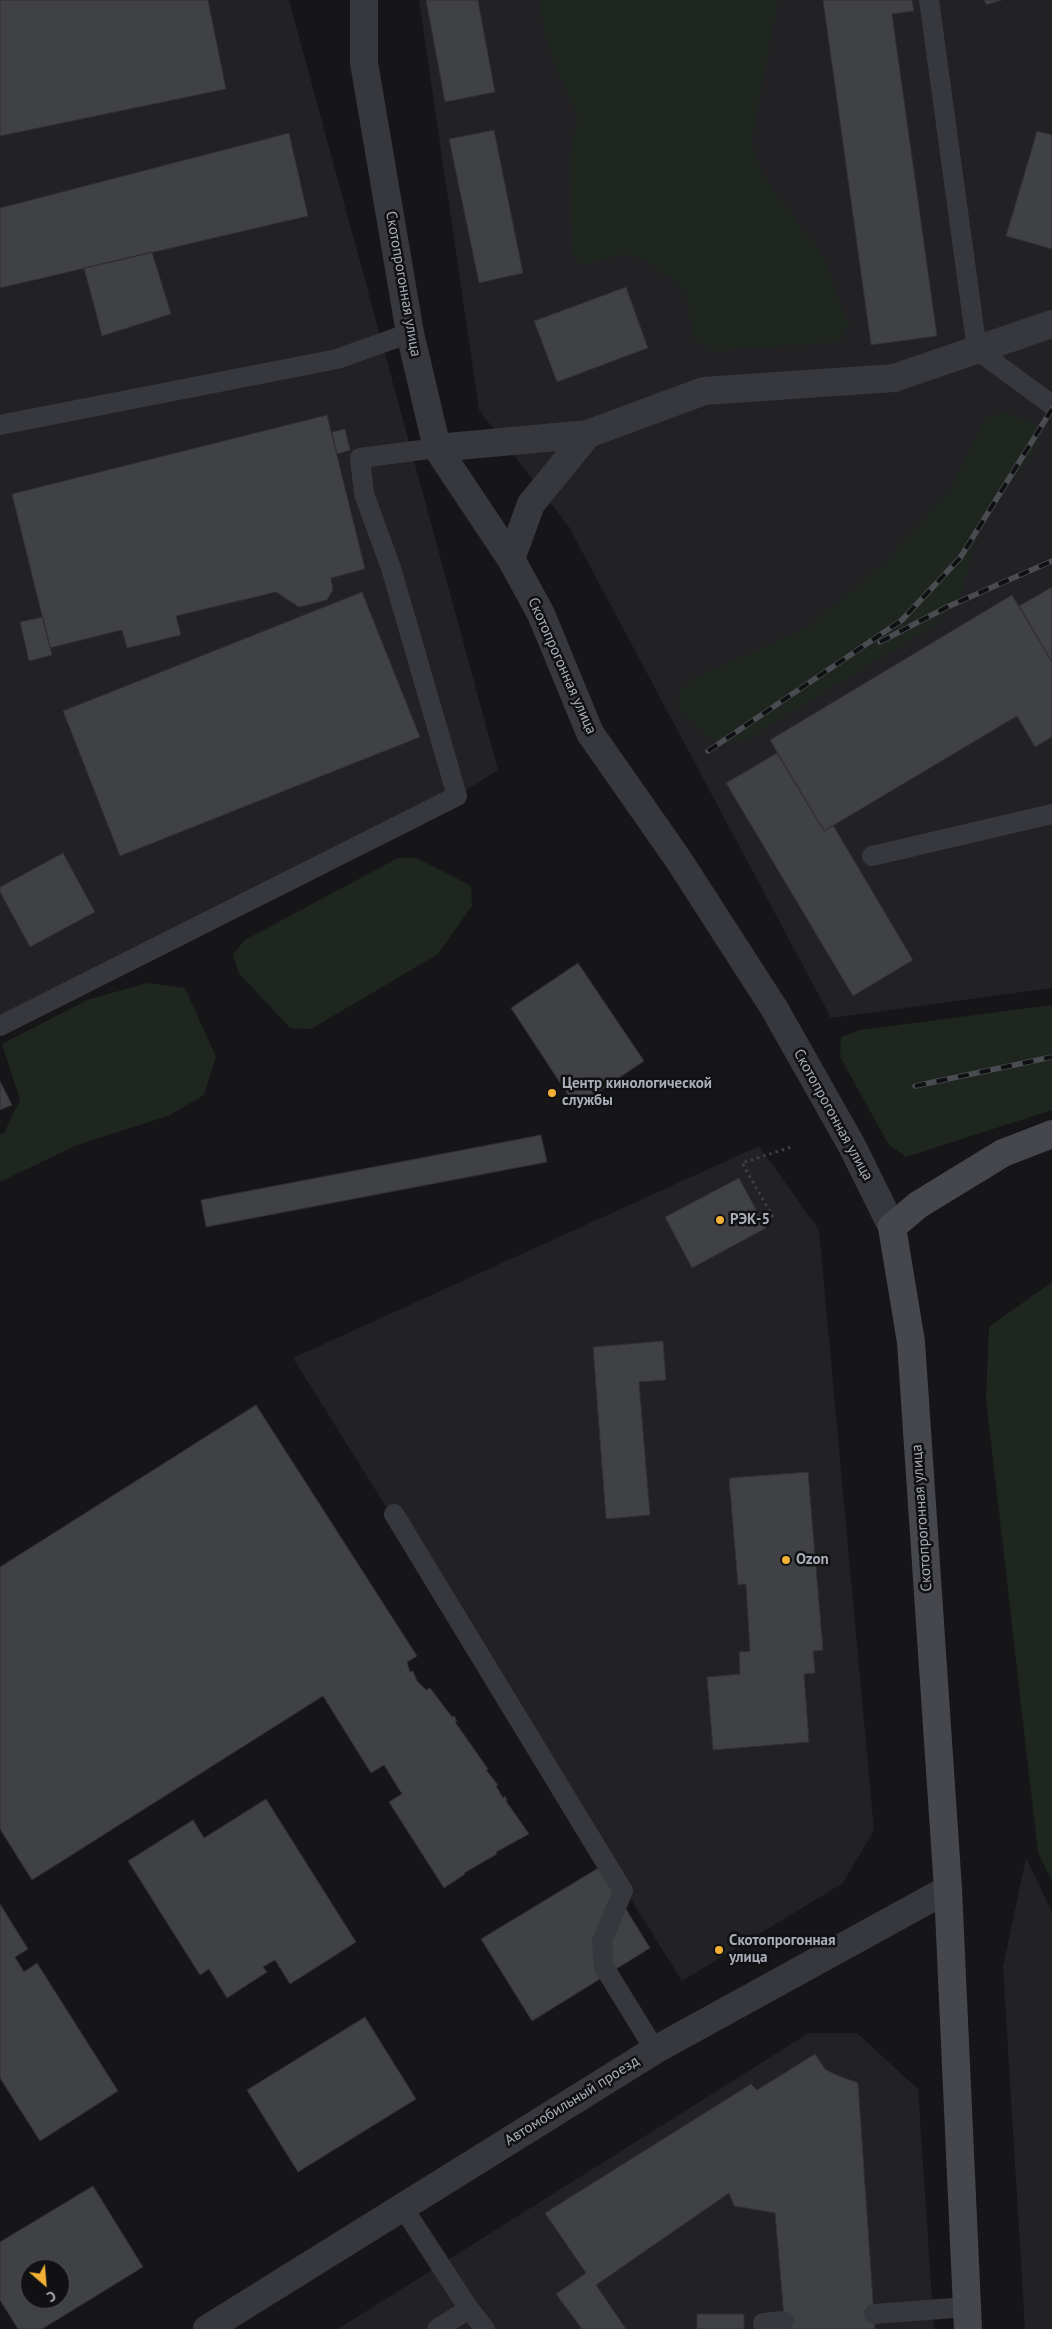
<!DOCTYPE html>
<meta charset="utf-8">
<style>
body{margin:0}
#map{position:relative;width:1052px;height:2329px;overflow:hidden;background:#161618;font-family:"PT Sans",sans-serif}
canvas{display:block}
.north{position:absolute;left:20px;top:2259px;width:50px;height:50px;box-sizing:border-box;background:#111113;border:1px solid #4d4f55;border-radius:50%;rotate:153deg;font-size:14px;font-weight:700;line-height:20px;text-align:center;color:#a8adb8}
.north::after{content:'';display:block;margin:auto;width:18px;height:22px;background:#f2b134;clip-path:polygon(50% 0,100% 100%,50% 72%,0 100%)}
</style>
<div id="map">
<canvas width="1052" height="2329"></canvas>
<div class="north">С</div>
</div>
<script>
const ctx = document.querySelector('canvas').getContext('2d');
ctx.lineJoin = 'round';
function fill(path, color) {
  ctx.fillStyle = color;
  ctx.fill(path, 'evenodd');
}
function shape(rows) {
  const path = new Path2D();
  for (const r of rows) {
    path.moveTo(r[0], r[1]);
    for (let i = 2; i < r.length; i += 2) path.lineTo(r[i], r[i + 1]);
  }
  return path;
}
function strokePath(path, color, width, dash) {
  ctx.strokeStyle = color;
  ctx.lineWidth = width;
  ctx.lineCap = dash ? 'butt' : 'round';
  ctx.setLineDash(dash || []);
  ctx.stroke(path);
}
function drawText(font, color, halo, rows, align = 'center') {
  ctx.font = font + ' "PT Sans",sans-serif';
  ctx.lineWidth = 5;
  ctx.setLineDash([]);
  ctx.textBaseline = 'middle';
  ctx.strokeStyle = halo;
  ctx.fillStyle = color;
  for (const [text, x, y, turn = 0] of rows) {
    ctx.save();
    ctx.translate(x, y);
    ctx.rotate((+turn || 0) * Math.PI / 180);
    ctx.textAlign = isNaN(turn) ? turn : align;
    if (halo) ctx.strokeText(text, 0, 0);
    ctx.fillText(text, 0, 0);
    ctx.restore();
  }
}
fill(shape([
 [0,0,289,0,498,770,457,796,0,1026],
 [419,0,1052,0,1052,988,831,1018,569,527,479,410],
 [759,1146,819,1230,874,1830,843,1883,682,1981,293,1358],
 [1026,1858,1052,1912,1052,2329,1025,2329,1003,1967],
 [809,2033,857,2033,918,2089,934,2329,338,2329]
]), '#222225');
fill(shape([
 [538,0,778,0,751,144,765,179,823,257,849,326,838,342,710,351,693,335,687,296,674,281,642,258,624,254,583,265,571,251,570,155,578,118,548,47],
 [1003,411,1038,426,1039,445,982,522,960,598,935,625,744,741,726,744,707,736,677,708,681,689,697,677,807,628,884,564,951,488,986,418],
 [398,858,417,858,471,886,472,906,438,954,311,1029,290,1028,238,972,233,954,245,940],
 [147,983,185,988,216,1057,204,1095,168,1116,77,1145,0,1182,0,1134,4,1133,20,1100,2,1044,87,1000],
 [1052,1005,1052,1110,906,1157,889,1145,840,1057,841,1037,860,1030],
 [1052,1282,1052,1881,1038,1853,986,1398,989,1327]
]), '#1e261f');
const building = shape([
 [0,0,208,0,226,89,0,136,0,0],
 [426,0,478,0,495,92,445,102,426,0],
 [823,0,912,0,914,11,892,14,937,336,871,345,823,0],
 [984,0,1002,0,986,5,984,0],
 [494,130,523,273,479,283,449,139,494,130],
 [1037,131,1052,135,1052,249,1006,236,1037,131],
 [289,133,308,216,0,288,0,208,289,133],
 [152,252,171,314,102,336,84,268,152,252],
 [626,287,648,348,557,382,534,321,626,287],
 [327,415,365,569,331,578,333,590,327,600,299,607,276,592,176,616,181,635,127,648,122,630,50,648,12,494,327,415],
 [345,429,350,450,337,454,332,432,345,429],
 [1052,587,1052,662,1019,606,1052,587],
 [362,592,420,737,120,856,63,711,362,592],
 [1012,595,1052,662,1052,737,1035,747,1017,716,824,831,770,740,1012,595],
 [43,617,52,655,29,661,20,622,43,617],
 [777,753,824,831,833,825,913,960,853,996,726,783,777,753],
 [63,853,95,912,30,947,0,892,0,887,63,853],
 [578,963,644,1061,576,1107,511,1008,578,963],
 [0,1081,12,1105,0,1110,0,1081],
 [541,1135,547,1162,206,1227,201,1200,541,1135],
 [739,1178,766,1228,692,1268,665,1217,739,1178],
 [663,1341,666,1380,639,1382,650,1515,606,1519,593,1347,663,1341],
 [256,1405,417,1656,407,1662,410,1672,413,1671,417,1681,426,1690,430,1688,452,1717,454,1716,457,1721,455,1722,488,1769,486,1770,498,1785,496,1786,503,1798,505,1796,507,1800,506,1801,529,1834,496,1852,497,1854,464,1873,465,1874,444,1888,389,1802,402,1794,384,1765,371,1773,323,1696,32,1880,0,1829,0,1567,256,1405],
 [808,1472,823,1650,813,1651,815,1673,804,1674,809,1742,713,1750,707,1677,740,1674,739,1652,750,1651,746,1584,738,1585,729,1478,808,1472],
 [266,1799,356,1942,290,1984,275,1960,263,1967,267,1972,227,1998,209,1969,200,1975,128,1861,193,1820,204,1838,266,1799],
 [600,1867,650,1948,532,2021,481,1939,600,1867],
 [0,1904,28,1949,15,1957,24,1972,37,1963,118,2091,40,2141,0,2078,0,1904],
 [365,2017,416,2099,298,2172,247,2090,365,2017],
 [815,2054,825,2069,834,2074,858,2083,875,2329,785,2329,775,2213,734,2206,729,2193,596,2285,626,2329,582,2329,556,2294,586,2273,545,2213,751,2084,757,2090,815,2054],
 [93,2186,143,2267,42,2329,18,2329,0,2300,0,2242,93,2186],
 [30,2269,60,2269,60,2299,30,2299,30,2269],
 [697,2314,744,2314,744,2329,697,2329,697,2314]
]);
fill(building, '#404145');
strokePath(building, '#303034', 1);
strokePath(shape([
 [773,1217,742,1163,791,1147]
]), '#3d3f44', 3, [2.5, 4]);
strokePath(shape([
 [929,0,977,350,1052,405],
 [0,425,337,359,410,333],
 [872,856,1052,814],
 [0,1026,457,796,391,568,364,494,360,458,437,448],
 [394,1514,623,1891,602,1941,604,1967,655,2050],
 [402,2206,469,2309,437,2329],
 [469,2309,485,2329],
 [874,2314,967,2307],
 [764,2329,763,2323,784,2321]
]), '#37383d', 20);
strokePath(shape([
 [364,0,364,63,410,333,437,448,511,559,541,614,590,733,678,859,774,1008,852,1146,892,1227],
 [437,448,588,434,704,391,894,378,1052,324],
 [511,559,531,504,588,434],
 [207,2329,655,2050,948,1889]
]), '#37383d', 28);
strokePath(shape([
 [968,2329,948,1889,911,1342,892,1227,918,1205,1003,1153,1052,1134]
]), '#45474d', 28);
const rail = shape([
 [880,642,947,607,1052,561],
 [708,751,902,620,960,558,1052,409],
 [915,1086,1052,1057]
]);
strokePath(rail, '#4a4c52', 5.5);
strokePath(rail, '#111113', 4, [11]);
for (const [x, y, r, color] of [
 [552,1093,5,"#f2b134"],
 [720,1220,5,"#f2b134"],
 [786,1560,5,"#f2b134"],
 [719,1950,5,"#f2b134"]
]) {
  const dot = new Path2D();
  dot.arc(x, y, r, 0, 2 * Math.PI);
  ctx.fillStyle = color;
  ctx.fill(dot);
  strokePath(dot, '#111113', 2);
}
drawText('15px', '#a8adb8', '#111113', [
 ["Скотопрогонная улица",403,284,80],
 ["Скотопрогонная улица",562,666,66],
 ["Скотопрогонная улица",833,1115,61],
 ["Скотопрогонная улица",922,1518,-94],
 ["Автомобильный проезд",572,2101,-32]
]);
drawText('bold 15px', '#a8adb8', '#111113', [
 ["Центр кинологической",562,1084],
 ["службы",562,1101],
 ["РЭК-5",730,1220],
 ["Ozon",796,1560],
 ["Скотопрогонная",729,1941],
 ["улица",729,1958]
], 'left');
</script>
